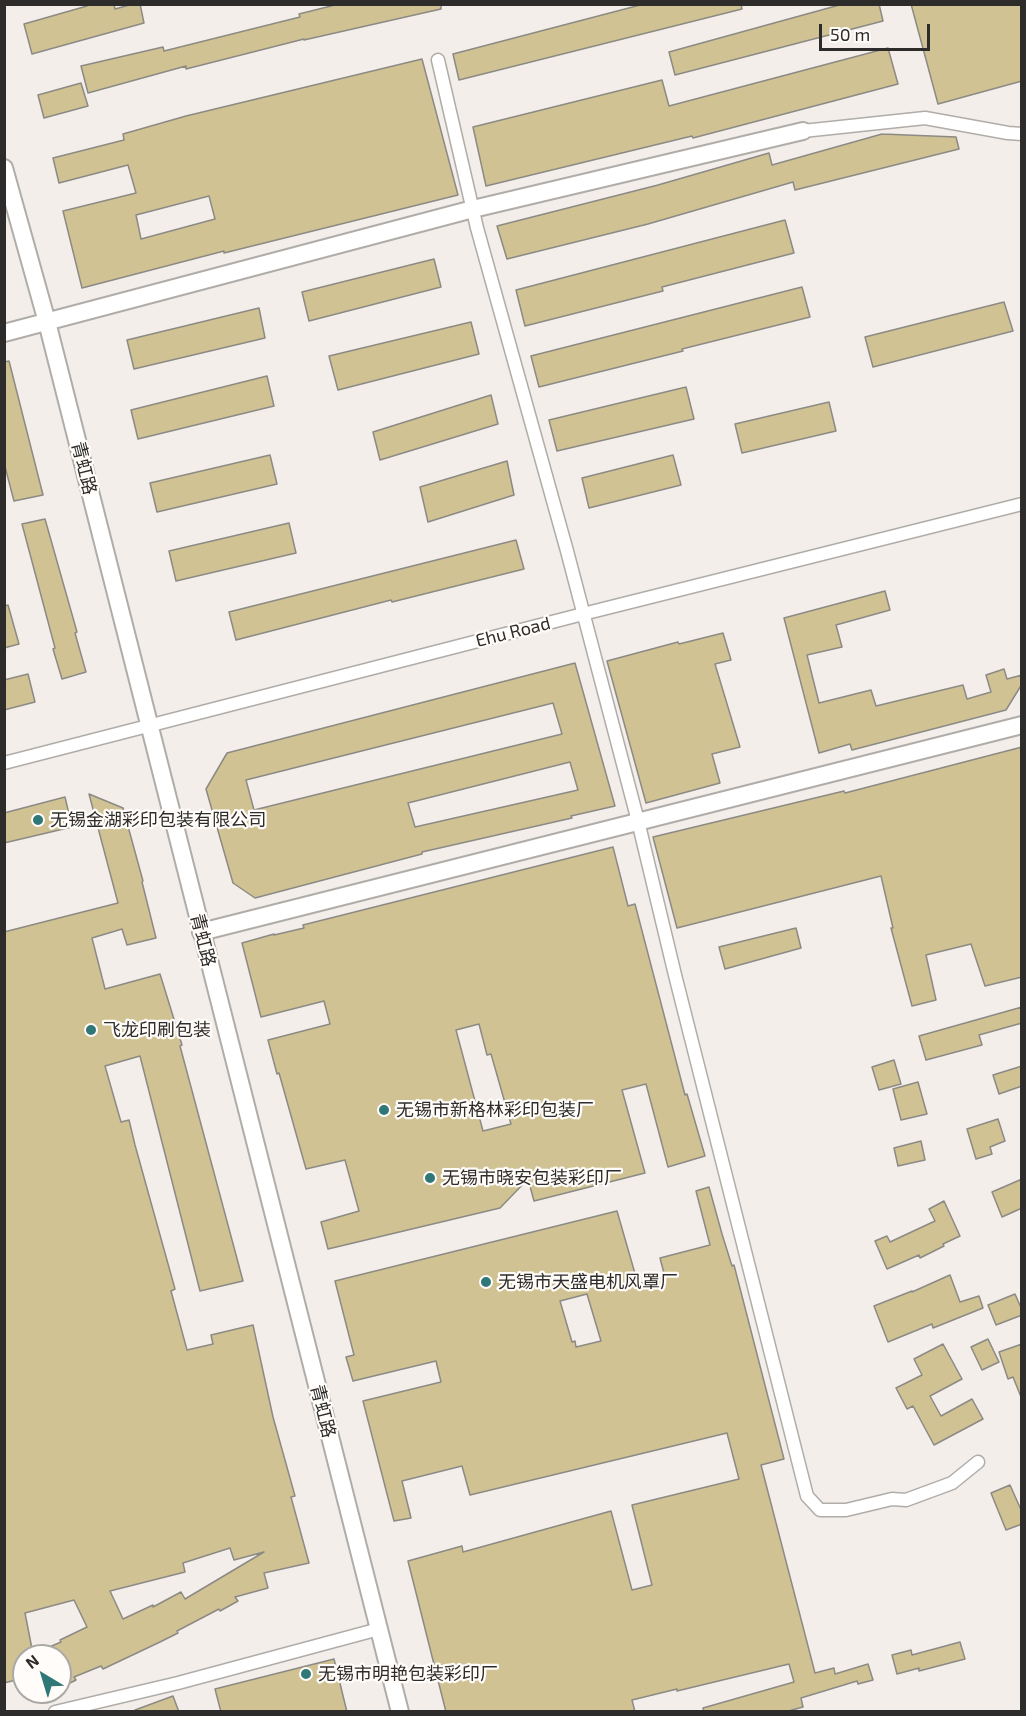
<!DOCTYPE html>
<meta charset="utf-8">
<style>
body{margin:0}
#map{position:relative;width:1026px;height:1716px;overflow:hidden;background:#f3eeea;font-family:"Exo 2",sans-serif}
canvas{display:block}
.frame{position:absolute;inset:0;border:6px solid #2d2c2a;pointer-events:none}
.north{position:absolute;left:12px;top:1644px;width:60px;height:60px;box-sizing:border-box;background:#fffcf9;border:2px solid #aba9a6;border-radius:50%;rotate:322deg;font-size:16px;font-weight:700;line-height:24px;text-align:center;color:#2d2c2a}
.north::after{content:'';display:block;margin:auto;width:21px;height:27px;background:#2f7877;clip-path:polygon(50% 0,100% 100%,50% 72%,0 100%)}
.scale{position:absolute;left:819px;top:24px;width:111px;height:27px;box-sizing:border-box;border:3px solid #2d2c2a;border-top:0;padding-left:8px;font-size:18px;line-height:21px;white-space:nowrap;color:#2d2c2a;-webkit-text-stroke:4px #fffcf9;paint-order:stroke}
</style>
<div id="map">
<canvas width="1026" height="1716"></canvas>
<div class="frame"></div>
<div class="north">N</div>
<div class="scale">50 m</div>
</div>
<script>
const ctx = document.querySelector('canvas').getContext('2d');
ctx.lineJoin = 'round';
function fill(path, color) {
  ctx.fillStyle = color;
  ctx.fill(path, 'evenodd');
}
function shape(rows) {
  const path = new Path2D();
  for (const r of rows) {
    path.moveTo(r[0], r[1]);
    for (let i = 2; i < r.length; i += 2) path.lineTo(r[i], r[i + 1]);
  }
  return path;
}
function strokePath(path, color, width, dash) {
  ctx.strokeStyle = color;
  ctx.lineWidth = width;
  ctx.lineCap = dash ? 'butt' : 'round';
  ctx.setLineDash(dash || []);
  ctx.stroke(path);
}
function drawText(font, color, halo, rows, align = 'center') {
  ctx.font = font + ' "Exo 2","Noto Sans SC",sans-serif';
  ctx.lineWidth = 4.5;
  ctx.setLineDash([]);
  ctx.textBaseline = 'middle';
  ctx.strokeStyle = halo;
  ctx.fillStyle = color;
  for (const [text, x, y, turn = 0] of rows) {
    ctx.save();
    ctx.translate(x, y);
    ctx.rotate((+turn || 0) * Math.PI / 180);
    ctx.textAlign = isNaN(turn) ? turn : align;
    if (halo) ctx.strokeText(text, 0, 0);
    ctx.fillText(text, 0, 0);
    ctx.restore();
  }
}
const building = shape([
 [86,4,114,4,115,9,133,4,140,4,144,23,32,54,24,24,87,6,86,4],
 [339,4,441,4,441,9,304,40,304,39,186,69,186,66,88,93,81,66,163,47,164,51,300,17,299,14,339,4],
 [644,4,741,4,742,9,459,80,453,54,644,4],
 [843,4,879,4,883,21,675,75,669,52,843,4],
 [911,4,1022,4,1022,81,938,104,911,4],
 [888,48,898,84,693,138,692,136,486,186,473,127,662,80,669,106,888,48],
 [422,59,458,195,224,253,224,251,82,288,63,211,136,193,128,165,59,183,53,158,124,140,123,134,186,116,422,59],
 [209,196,215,219,141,239,136,215,209,196],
 [81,83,88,106,44,118,38,95,81,83],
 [882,134,956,137,959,149,795,190,793,182,648,224,507,259,497,226,658,185,769,153,772,165,882,134],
 [785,220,794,253,662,287,663,291,525,326,516,290,785,220],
 [434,259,441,287,309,321,302,292,434,259],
 [802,287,810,317,682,349,683,351,539,387,531,356,802,287],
 [1004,302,1013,331,873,367,865,337,1004,302],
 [259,308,265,338,134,369,127,340,259,308],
 [471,322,479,354,338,390,329,356,471,322],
 [9,361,43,495,14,501,4,463,4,362,9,361],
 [267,376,274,406,138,439,131,410,267,376],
 [686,387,694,419,557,451,549,420,686,387],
 [491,395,498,424,380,460,373,432,491,395],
 [829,402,836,431,742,453,735,424,829,402],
 [270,455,277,484,157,512,150,483,270,455],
 [673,455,681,485,589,508,582,478,673,455],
 [507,461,514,495,428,522,420,487,507,461],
 [45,519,77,632,75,633,86,672,62,679,53,649,55,648,22,524,45,519],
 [289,523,296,553,176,581,169,551,289,523],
 [516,540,524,569,392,602,391,600,236,640,229,612,516,540],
 [885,591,890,610,836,625,842,647,807,655,819,703,871,690,876,706,963,685,967,699,991,692,986,675,1004,669,1007,679,1022,675,1022,684,1006,710,852,750,850,744,819,753,784,618,885,591],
 [8,605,19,644,4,648,4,606,8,605],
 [723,633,731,660,715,664,740,747,712,754,720,783,646,803,607,661,678,642,679,644,723,633],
 [575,663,615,806,571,816,572,818,422,852,422,854,255,898,233,883,206,789,227,753,575,663],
 [553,703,562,734,254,810,246,780,553,703],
 [570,762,578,790,415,827,408,803,570,762],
 [28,674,35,702,4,710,4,680,28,674],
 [1022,747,1022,977,985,986,971,944,926,955,936,1000,912,1006,891,928,893,928,881,876,677,928,653,837,844,791,845,793,1022,747],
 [89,794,123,808,143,881,142,882,156,938,127,945,122,929,92,938,105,989,160,974,182,1045,180,1046,243,1281,200,1291,140,1056,105,1066,121,1122,129,1120,135,1145,175,1289,171,1291,187,1350,213,1344,211,1335,253,1325,273,1417,295,1496,291,1497,309,1563,264,1573,268,1588,235,1597,238,1601,220,1611,219,1609,177,1631,178,1633,160,1642,103,1669,101,1666,74,1677,76,1680,60,1688,60,1656,24,1656,24,1678,4,1683,4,932,118,903,89,794],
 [230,1548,234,1560,264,1552,185,1599,181,1592,153,1607,153,1605,123,1619,110,1591,185,1572,183,1563,230,1548],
 [74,1600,87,1627,60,1640,61,1642,33,1654,25,1613,74,1600],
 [65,797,72,827,4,843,4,813,65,797],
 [613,847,628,906,635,904,685,1095,687,1094,705,1156,668,1167,646,1084,622,1090,645,1173,534,1201,528,1179,500,1208,328,1249,321,1222,359,1211,345,1160,306,1169,279,1073,277,1074,268,1040,330,1024,324,1001,261,1017,242,943,274,934,274,935,304,928,303,925,613,847],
 [479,1024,487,1055,491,1054,511,1124,483,1131,456,1030,479,1024],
 [796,928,801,948,725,969,719,947,796,928],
 [1022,1007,1022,1023,979,1035,982,1045,926,1060,919,1036,1022,1007],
 [894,1060,901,1084,879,1090,872,1067,894,1060],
 [1022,1066,1022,1086,999,1094,993,1075,1022,1066],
 [918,1082,927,1114,901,1120,893,1089,918,1082],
 [998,1119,1005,1141,990,1147,992,1154,976,1159,967,1129,998,1119],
 [921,1141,925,1160,898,1166,894,1148,921,1141],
 [1022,1179,1022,1208,1002,1217,992,1192,1022,1179],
 [709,1187,722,1234,732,1266,734,1265,784,1459,761,1465,815,1673,834,1668,835,1674,868,1664,873,1680,858,1684,857,1681,801,1698,803,1707,785,1712,704,1712,703,1708,794,1682,789,1664,677,1691,677,1689,632,1700,635,1712,446,1712,408,1561,462,1546,463,1552,611,1511,632,1590,652,1585,632,1505,739,1479,727,1433,470,1495,462,1466,402,1481,411,1518,394,1521,363,1401,441,1382,436,1361,353,1381,346,1357,354,1355,335,1281,617,1211,638,1284,665,1277,660,1258,710,1245,696,1191,709,1187],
 [587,1294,601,1341,576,1347,575,1341,572,1342,560,1301,587,1294],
 [944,1201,960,1236,943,1244,944,1246,920,1258,919,1255,887,1269,875,1241,887,1236,890,1242,935,1221,929,1209,944,1201],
 [950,1275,960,1302,979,1296,983,1308,933,1328,932,1324,888,1342,874,1306,912,1291,912,1292,950,1275],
 [1015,1294,1022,1310,1022,1315,996,1325,988,1305,1015,1294],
 [988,1339,999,1362,982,1370,971,1347,988,1339],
 [943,1344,962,1379,930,1396,941,1416,972,1399,983,1419,934,1445,913,1406,907,1409,896,1388,922,1375,914,1359,943,1344],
 [1022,1344,1022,1397,1021,1397,1013,1377,1008,1379,999,1352,1022,1344],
 [1010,1485,1022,1512,1022,1524,1006,1530,991,1493,1010,1485],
 [960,1642,965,1659,919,1671,919,1668,897,1674,892,1655,911,1650,912,1655,960,1642],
 [334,1659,347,1712,221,1712,215,1689,334,1659],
 [173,1696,179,1712,135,1712,135,1710,173,1696]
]);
fill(building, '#d0c292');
strokePath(building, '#8c8a85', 1.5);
const street = shape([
 [438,60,477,228,567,551,638,821,675,975,807,1496,820,1510,846,1510,892,1499,906,1500,952,1483,978,1462],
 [803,131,925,118,1008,133,1022,134],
 [4,763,583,614,1022,504],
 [55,1712,178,1683,379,1629]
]);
const secondary = shape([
 [4,168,47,322,400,1712],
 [4,333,473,209,803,131],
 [201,932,1022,725]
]);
strokePath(street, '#b0aca8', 15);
strokePath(secondary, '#b0aca8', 20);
strokePath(street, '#fff', 12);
strokePath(secondary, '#fff', 16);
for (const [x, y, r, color] of [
 [38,820,6,"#2f7877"],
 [91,1030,6,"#2f7877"],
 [384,1110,6,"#2f7877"],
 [430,1178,6,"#2f7877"],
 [486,1282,6,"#2f7877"],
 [306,1674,6,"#2f7877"]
]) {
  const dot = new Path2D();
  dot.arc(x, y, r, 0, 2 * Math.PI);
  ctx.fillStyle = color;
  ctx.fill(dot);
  strokePath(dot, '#fffcf9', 2);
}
drawText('18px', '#2d2c2a', '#fffcf9', [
 ["青虹路",84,468,76],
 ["Ehu Road",513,632,-14],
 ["青虹路",203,940,76],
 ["青虹路",323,1411,76]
]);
drawText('18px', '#2d2c2a', '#fffcf9', [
 ["无锡金湖彩印包装有限公司",50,820],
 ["飞龙印刷包装",103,1030],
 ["无锡市新格林彩印包装厂",396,1110],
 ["无锡市晓安包装彩印厂",442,1178],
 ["无锡市天盛电机风罩厂",498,1282],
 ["无锡市明艳包装彩印厂",318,1674]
], 'left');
</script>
